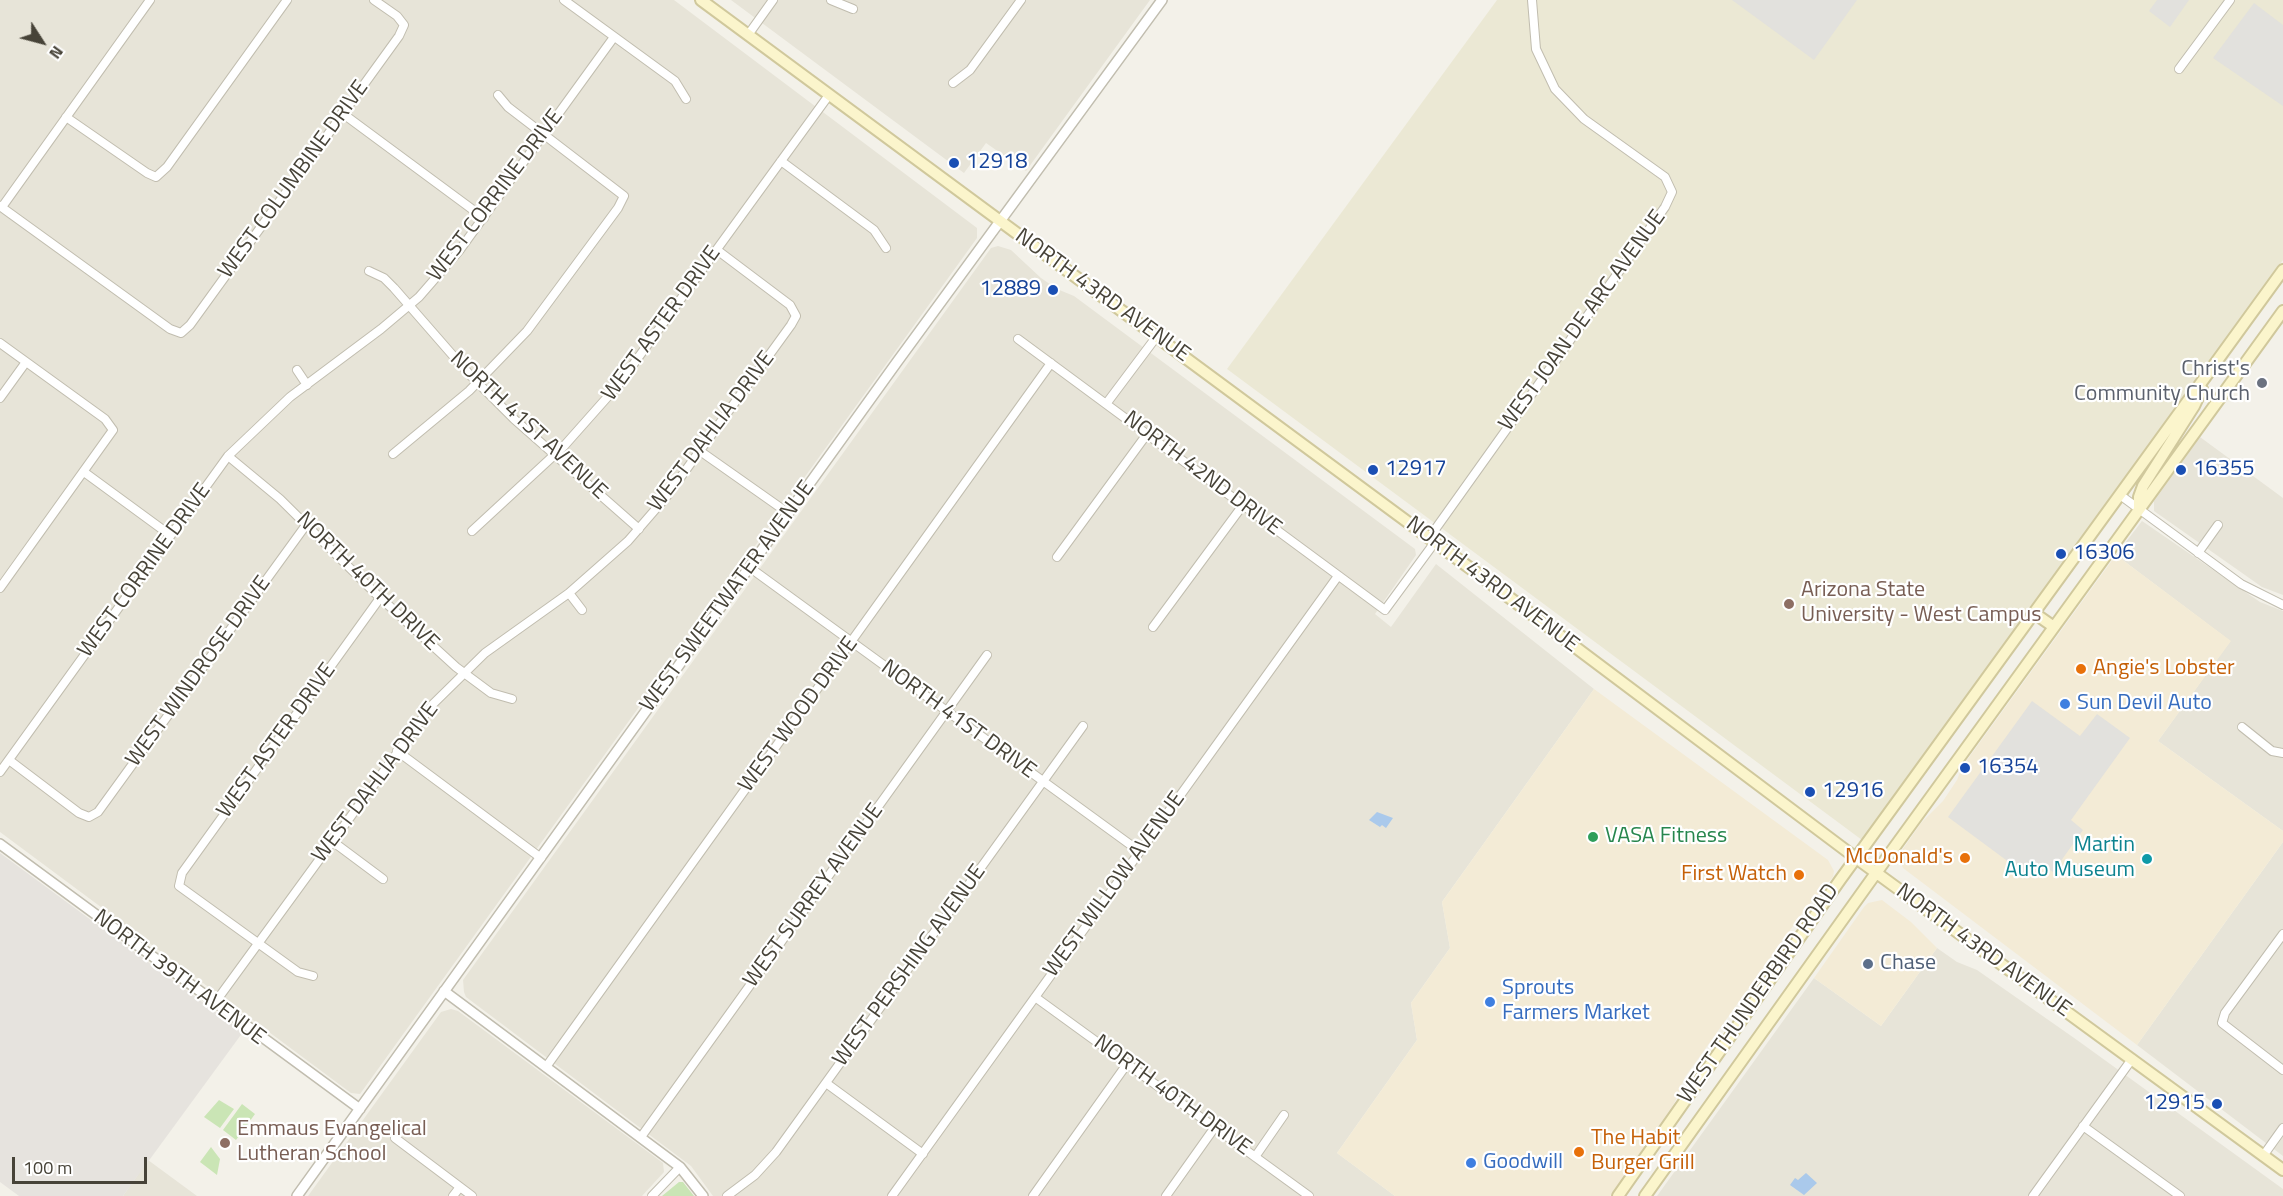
<!DOCTYPE html>
<style>
body{margin:0}
#map{position:relative;width:2283px;height:1196px;overflow:hidden;background:#f3f1e9;font-family:"Titillium Web",sans-serif}
canvas{display:block}
.north{position:absolute;left:12px;top:12px;width:60px;height:60px;-webkit-text-stroke:4px #fff;paint-order:stroke;rotate:126deg;font-size:16px;font-weight:700;line-height:24px;text-align:center;color:#474338}
.north::after{content:'';display:block;margin:auto;width:21px;height:27px;background:#474338;clip-path:polygon(50% 0,100% 100%,50% 72%,0 100%)}
.scale{position:absolute;left:12px;top:1157px;width:135px;height:27px;box-sizing:border-box;border:3px solid #474338;border-top:0;padding-left:8px;font-size:18px;line-height:21px;white-space:nowrap;color:#474338;-webkit-text-stroke:4px #fff;paint-order:stroke}
</style>
<div id="map">
<canvas width="2283" height="1196"></canvas>
<div class="north">N</div>
<div class="scale">100 m</div>
</div>
<script>
const ctx = document.querySelector('canvas').getContext('2d');
ctx.lineJoin = 'round';
function fill(path, color) {
  ctx.fillStyle = color;
  ctx.fill(path, 'evenodd');
}
function shape(rows) {
  const path = new Path2D();
  for (const r of rows) {
    path.moveTo(r[0], r[1]);
    for (let i = 2; i < r.length; i += 2) path.lineTo(r[i], r[i + 1]);
  }
  return path;
}
function strokePath(path, color, width, dash) {
  ctx.strokeStyle = color;
  ctx.lineWidth = width;
  ctx.lineCap = dash ? 'butt' : 'round';
  ctx.setLineDash(dash || []);
  ctx.stroke(path);
}
function drawText(font, color, halo, rows, align = 'center') {
  ctx.font = font + ' "Titillium Web",sans-serif';
  ctx.lineWidth = 4.5;
  ctx.setLineDash([]);
  ctx.textBaseline = 'middle';
  ctx.strokeStyle = halo;
  ctx.fillStyle = color;
  for (const [text, x, y, turn = 0] of rows) {
    ctx.save();
    ctx.translate(x, y);
    ctx.rotate((+turn || 0) * Math.PI / 180);
    ctx.textAlign = isNaN(turn) ? turn : align;
    if (halo) ctx.strokeText(text, 0, 0);
    ctx.fillText(text, 0, 0);
    ctx.restore();
  }
}
fill(shape([
 [0,0,674,0,977,228,977,238,360,1094,351,1093,0,832],
 [731,0,1150,0,1026,171,986,143,964,173],
 [998,246,1011,250,1041,278,1057,289,1074,296,1415,549,1416,555,1375,614,1391,627,1436,564,1594,689,1442,902,1450,948,1411,1003,1417,1040,1337,1153,1395,1196,713,1196,691,1166,466,997,464,992,463,980,991,248],
 [2200,437,2283,498,2283,595,2262,587,2154,511,2154,501],
 [2142,521,2260,602,2283,611,2283,831,2158,741,2230,641,2116,555],
 [2283,842,2283,1156,2137,1045],
 [1937,948,1957,962,1977,970,2077,1040,2283,1189,2283,1196,1657,1196,1814,978,1881,1026],
 [451,1009,458,1011,663,1163,664,1172,642,1196,308,1196,441,1012],
 [148,1160,197,1196,123,1196]
]), '#e7e4d8');
fill(shape([
 [2116,555,2231,641,2158,741,2283,831,2283,842,2137,1045,1903,868,1898,856,1921,823,1943,801,1957,780,1962,767],
 [1594,689,1828,860,1834,871,1833,877,1806,908,1685,1077,1674,1104,1610,1196,1395,1196,1337,1153,1417,1040,1411,1003,1450,948,1442,902],
 [1882,900,1911,922,1937,948,1881,1026,1814,978,1864,907,1868,903]
]), '#f3ebd6');
fill(shape([
 [0,853,243,1032,123,1196,19,1196,0,1182]
]), '#e6e3de');
fill(shape([
 [1497,0,2283,0,2283,260,1862,840,1227,369]
]), '#ebe8d4');
fill(shape([
 [219,1100,234,1109,220,1128,204,1117],
 [242,1104,255,1114,236,1140,223,1130],
 [211,1147,220,1159,217,1175,200,1162],
 [679,1182,683,1182,694,1196,662,1196]
]), '#cae5b5');
fill(shape([
 [1732,0,1857,0,1814,60],
 [2157,0,2189,0,2170,27,2149,11],
 [2254,3,2283,25,2283,106,2213,58],
 [2032,701,2080,736,2097,714,2130,738,2071,820,2083,830,2053,872,2040,863,2029,877,1948,817]
]), '#e2e1dd');
fill(shape([
 [1377,812,1393,818,1386,828,1382,825,1380,827,1369,820],
 [1806,1173,1817,1183,1804,1195,1790,1185,1795,1178,1798,1180]
]), '#aac9eb');
const minor = shape([
 [564,0,675,81,686,99],
 [831,0,853,9],
 [748,35,773,0],
 [2179,69,2230,0],
 [953,83,970,70,1021,0],
 [342,113,484,218],
 [66,117,147,173,156,177,167,167,287,0],
 [781,161,874,230,886,248],
 [0,206,170,329,181,333,190,325,399,36,404,25,397,16,374,0],
 [2,207,150,0],
 [369,271,384,278,394,288,469,374,514,419,639,529],
 [1018,339,1385,610,1435,542],
 [0,343,105,419,113,430,0,588],
 [297,370,307,385],
 [0,398,26,362],
 [1106,404,1157,336],
 [700,451,788,513],
 [393,454,469,391,527,331,618,208,624,196,508,107,498,95],
 [228,456,280,499,374,592,456,667,491,693,512,699],
 [84,472,170,535],
 [2120,495,2241,584,2283,605],
 [472,531,564,446,619,384,829,95],
 [1429,538,1665,207,1672,192,1665,177,1584,119,1555,89,1536,49,1532,0],
 [2198,553,2218,525],
 [1057,557,1147,434],
 [749,567,1139,851],
 [569,593,582,610],
 [1153,627,1243,505],
 [2242,727,2272,751,2283,753],
 [397,751,541,858],
 [9,760,79,813,89,817,98,812,306,525],
 [0,772,228,456,290,397,381,329,419,297,459,251,614,37],
 [332,841,383,879],
 [2283,934,2225,1013,2222,1023,2283,1070],
 [313,976,298,972,179,886,182,873,380,598],
 [1035,997,1309,1196],
 [214,1004,432,705,485,653,569,593,628,541,667,496,791,325,796,316,790,305,717,250],
 [546,1067,1051,363],
 [826,1083,923,1154],
 [2083,1126,2180,1196],
 [641,1137,987,655],
 [395,1138,472,1196],
 [2263,1156,2283,1128],
 [1255,1157,1284,1115],
 [453,1196,460,1187],
 [652,1196,680,1167],
 [727,1196,755,1175,776,1152,1083,726],
 [892,1196,1338,576],
 [1033,1196,1127,1064],
 [1166,1196,1215,1127],
 [2033,1196,2132,1059]
]);
const tertiary = shape([
 [0,844,360,1109],
 [444,991,680,1167,703,1196],
 [297,1196,897,362,1162,0]
]);
const secondary = shape([
 [701,0,1478,574,1856,858,2283,1170],
 [2139,509,2139,497,2143,486,2194,406,2202,389],
 [2034,613,2054,627],
 [1618,1196,1840,880,2283,270],
 [1645,1196,1891,852,2283,311]
]);
strokePath(minor, '#c1bdaf', 10);
strokePath(tertiary, '#c1bdaf', 12);
strokePath(secondary, '#d0c89c', 14);
strokePath(minor, '#fff', 8);
strokePath(tertiary, '#fff', 9);
strokePath(secondary, '#fbf5cc', 10);
for (const [x, y, r, color] of [
 [954,163,6,"#1a4fb4"],
 [1053,290,6,"#1a4fb4"],
 [2262,383,6,"#6b7280"],
 [1373,470,6,"#1a4fb4"],
 [2181,470,6,"#1a4fb4"],
 [2061,554,6,"#1a4fb4"],
 [1789,604,6,"#8d6e63"],
 [2081,669,6,"#e8710a"],
 [2065,704,6,"#3f7fe0"],
 [1965,768,6,"#1a4fb4"],
 [1810,792,6,"#1a4fb4"],
 [1593,837,6,"#2e9e5b"],
 [1965,858,6,"#e8710a"],
 [2147,859,6,"#0f9aa8"],
 [1799,875,6,"#e8710a"],
 [1868,964,6,"#5c6f8a"],
 [1490,1002,6,"#3f7fe0"],
 [2217,1104,6,"#1a4fb4"],
 [225,1143,6,"#8d6e63"],
 [1579,1152,6,"#e8710a"],
 [1471,1163,6,"#3f7fe0"]
]) {
  const dot = new Path2D();
  dot.arc(x, y, r, 0, 2 * Math.PI);
  ctx.fillStyle = color;
  ctx.fill(dot);
  strokePath(dot, '#fff', 2);
}
drawText('22px', '#164399', '#fff', [
 ["12918",966,163],
 ["12889",1041,290,"right"],
 ["12917",1385,470],
 ["16355",2193,470],
 ["16306",2073,554],
 ["16354",1977,768],
 ["12916",1822,792],
 ["12915",2205,1104,"right"]
], 'left');
drawText('22px', '#474338', '#fff', [
 ["WEST COLUMBINE DRIVE",294,180,-54],
 ["WEST CORRINE DRIVE",496,196,-53],
 ["NORTH 43RD AVENUE",1102,296,36],
 ["WEST JOAN DE ARC AVENUE",1583,321,-54],
 ["WEST ASTER DRIVE",662,324,-54],
 ["NORTH 41ST AVENUE",528,426,43],
 ["WEST DAHLIA DRIVE",712,432,-53],
 ["NORTH 42ND DRIVE",1202,474,37],
 ["WEST CORRINE DRIVE",145,571,-54],
 ["NORTH 40TH DRIVE",367,582,44],
 ["NORTH 43RD AVENUE",1492,585,37],
 ["WEST SWEETWATER AVENUE",728,597,-54],
 ["WEST WINDROSE DRIVE",199,672,-54],
 ["WEST WOOD DRIVE",799,715,-54],
 ["NORTH 41ST DRIVE",958,720,36],
 ["WEST ASTER DRIVE",277,741,-54],
 ["WEST DAHLIA DRIVE",376,783,-53],
 ["WEST WILLOW AVENUE",1115,885,-54],
 ["WEST SURREY AVENUE",814,896,-54],
 ["NORTH 43RD AVENUE",1983,951,36],
 ["WEST PERSHING AVENUE",910,966,-54],
 ["NORTH 39TH AVENUE",179,978,37],
 ["WEST THUNDERBIRD ROAD",1759,994,-55],
 ["NORTH 40TH DRIVE",1172,1096,36]
]);
drawText('22px', '#5b616d', '#fff', [
 ["Christ's",2250,370],
 ["Community Church",2250,395]
], 'right');
drawText('22px', '#785e54', '#fff', [
 ["Arizona State",1801,591],
 ["University - West Campus",1801,616],
 ["Emmaus Evangelical",237,1130],
 ["Lutheran School",237,1155]
], 'left');
drawText('22px', '#c56008', '#fff', [
 ["Angie's Lobster",2093,669],
 ["McDonald's",1953,858,"right"],
 ["First Watch",1787,875,"right"],
 ["The Habit",1591,1139],
 ["Burger Grill",1591,1164]
], 'left');
drawText('22px', '#366cbe', '#fff', [
 ["Sun Devil Auto",2077,704],
 ["Sprouts",1502,989],
 ["Farmers Market",1502,1014],
 ["Goodwill",1483,1163]
], 'left');
drawText('22px', '#27864d', '#fff', [
 ["VASA Fitness",1605,837]
], 'left');
drawText('22px', '#0d838f', '#fff', [
 ["Martin",2135,846],
 ["Auto Museum",2135,871]
], 'right');
drawText('22px', '#4e5e75', '#fff', [
 ["Chase",1880,964]
], 'left');
</script>
